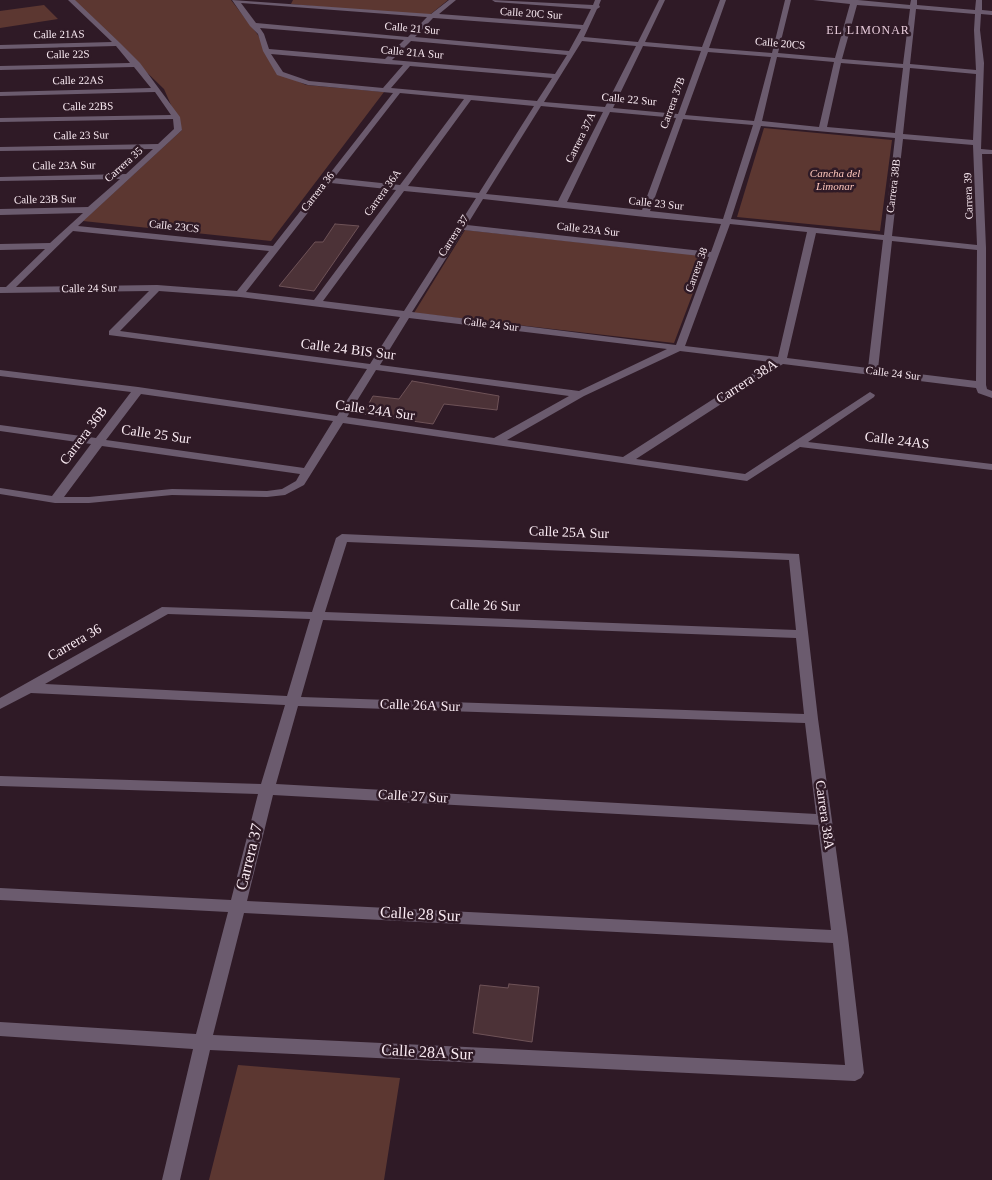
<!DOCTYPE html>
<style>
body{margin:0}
canvas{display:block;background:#2f1a26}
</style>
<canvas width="992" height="1180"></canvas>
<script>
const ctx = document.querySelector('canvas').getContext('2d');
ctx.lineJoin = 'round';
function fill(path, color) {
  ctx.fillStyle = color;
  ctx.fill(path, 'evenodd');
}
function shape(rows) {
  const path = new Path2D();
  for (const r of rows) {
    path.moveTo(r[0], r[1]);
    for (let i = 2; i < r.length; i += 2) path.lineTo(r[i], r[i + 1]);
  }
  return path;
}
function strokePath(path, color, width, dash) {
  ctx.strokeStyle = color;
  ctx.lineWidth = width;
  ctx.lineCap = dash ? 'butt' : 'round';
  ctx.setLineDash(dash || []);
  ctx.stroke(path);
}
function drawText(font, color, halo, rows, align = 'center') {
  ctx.font = font + ' Georgia,serif';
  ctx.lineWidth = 5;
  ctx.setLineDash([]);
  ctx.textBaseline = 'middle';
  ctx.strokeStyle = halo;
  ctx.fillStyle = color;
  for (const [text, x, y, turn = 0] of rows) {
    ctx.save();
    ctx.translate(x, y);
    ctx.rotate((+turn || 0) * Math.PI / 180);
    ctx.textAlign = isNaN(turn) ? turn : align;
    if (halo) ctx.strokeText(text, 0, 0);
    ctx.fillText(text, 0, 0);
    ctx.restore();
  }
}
fill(shape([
 [72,0,231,0,258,35,277,72,306,85,384,92,271,241,83,221,182,130,164,89],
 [293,0,448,0,427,17,291,4],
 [44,5,58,19,0,28,0,11],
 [764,128,892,140,880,231,737,217],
 [465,230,707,256,674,343,414,313],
 [238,1065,400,1078,384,1180,209,1180]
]), '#5c3731');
const building = shape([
 [335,224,359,226,314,291,279,286,315,242,323,242,335,224],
 [412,381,499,396,497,410,444,404,433,424,363,414,373,396,399,399,412,381],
 [509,984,539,987,532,1042,473,1033,480,985,508,988,509,984]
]);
fill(building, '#4c3237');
strokePath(building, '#6e5257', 1);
fill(shape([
 [68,0,75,0,120,43,140,63,180,117,182,130,78,226,273,246,393,93,308,85,277,75,263,51,258,34,250,26,232,0,431,14,449,0,456,0,439,14,583,25,591,9,495,2,492,0,593,5,595,0,601,0,599,5,600,7,597,9,584,37,638,42,659,0,665,0,645,42,702,47,720,0,726,0,709,48,772,53,785,0,791,0,778,53,835,58,850,4,813,0,858,0,910,5,911,0,917,0,917,5,975,10,976,0,982,0,982,10,992,11,992,15,981,14,980,30,984,63,981,149,992,150,992,154,982,154,986,248,986,385,987,389,992,391,992,398,978,393,976,388,783,364,636,459,745,474,870,392,875,395,874,397,808,442,992,464,992,470,800,447,747,481,343,423,304,485,285,495,267,497,172,495,89,503,55,503,0,494,0,488,52,496,91,444,0,431,0,425,96,438,131,392,0,376,0,370,138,387,337,416,367,369,109,335,109,331,149,291,0,293,0,287,6,287,45,249,0,250,0,244,50,243,83,213,0,215,0,209,88,207,120,179,0,181,0,177,126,174,153,149,0,151,0,147,158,144,174,129,173,119,0,122,0,118,171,115,155,92,0,96,0,92,151,88,134,67,0,70,0,66,130,63,116,46,0,49,0,45,112,42,68,0],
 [241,3,427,17,408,37,256,23,241,3],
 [857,5,910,9,903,64,842,59,857,5],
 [916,9,975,14,974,30,976,70,910,64,916,9],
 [433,18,434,18,581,29,569,51,415,37,433,18],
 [260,28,404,40,385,59,269,49,264,34,260,28],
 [411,41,567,55,555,74,392,60,411,41],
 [582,41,636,46,605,107,544,102,582,41],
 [643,46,701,51,678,114,613,108,643,46],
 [708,52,771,57,754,121,685,115,708,52],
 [271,54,386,64,403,65,383,88,309,81,283,72,271,54],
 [777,57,834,62,819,127,762,121,777,57],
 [841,63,903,68,895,133,827,127,841,63],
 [410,66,552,78,537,101,391,88,410,66],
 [910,68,976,74,973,140,903,134,910,68],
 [400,93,464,99,400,185,334,178,400,93],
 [471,100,534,106,479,193,408,186,471,100],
 [541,106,603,112,558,201,486,194,541,106],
 [610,112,676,118,642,210,567,202,610,112],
 [683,119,753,125,723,219,650,211,683,119],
 [761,126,895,138,884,235,731,219,761,126],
 [903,139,973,145,977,245,892,236,903,139],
 [331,183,396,190,314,300,246,292,331,183],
 [404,191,476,198,404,311,323,301,404,191],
 [483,199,645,217,721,224,711,252,467,225,483,199],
 [730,224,807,232,778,357,685,346,730,224],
 [464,230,709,257,676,345,412,312,464,230],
 [73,231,269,251,237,291,157,285,16,287,73,231],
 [816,233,883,240,868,368,787,358,816,233],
 [892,241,977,250,976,381,878,369,892,241],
 [159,291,240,297,400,317,370,364,120,331,159,291],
 [409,318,667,349,579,391,380,365,409,318],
 [680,351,771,362,623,457,507,440,584,396,680,351],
 [376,370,569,396,494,438,347,417,376,370],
 [141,394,333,421,304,468,106,440,141,394],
 [102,446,300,474,296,481,282,489,267,491,172,489,89,497,64,497,102,446],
 [342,534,799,554,818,719,848,937,864,1073,861,1078,855,1081,210,1050,180,1180,162,1180,193,1049,0,1036,0,1022,196,1034,228,912,0,900,0,888,231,900,258,794,0,786,0,776,261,784,285,705,31,693,0,709,0,698,162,607,312,612,336,538,342,534],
 [347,542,789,560,796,630,325,612,347,542],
 [168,614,310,619,287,696,45,684,168,614],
 [323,620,796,638,804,714,301,697,323,620],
 [298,706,805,723,816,814,276,784,298,706],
 [273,795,818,825,831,930,247,901,273,795],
 [244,913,833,943,845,1065,213,1035,244,913]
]), '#6b5b6e');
drawText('11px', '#faebf3', '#2f1a26', [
 ["Calle 20C Sur",531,14,4],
 ["Calle 21 Sur",412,29,5],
 ["Calle 21AS",59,35,-1],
 ["Calle 20CS",780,44,5],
 ["Calle 21A Sur",412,53,5],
 ["Calle 22S",68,55,-1],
 ["Calle 22AS",78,81,-1],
 ["Calle 22 Sur",629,100,5],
 ["Carrera 37B",673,103,-70],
 ["Calle 22BS",88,107,-1],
 ["Calle 23 Sur",81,136,-1],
 ["Carrera 37A",581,138,-64],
 ["Carrera 35",124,165,-42],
 ["Calle 23A Sur",64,166,-1],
 ["Carrera 38B",894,186,-83],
 ["Carrera 36",318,192,-52],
 ["Carrera 36A",383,193,-54],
 ["Carrera 39",969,196,-92],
 ["Calle 23B Sur",45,200,-1],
 ["Calle 23 Sur",656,204,6],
 ["Calle 23CS",174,227,6],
 ["Calle 23A Sur",588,230,6],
 ["Carrera 37",454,236,-58],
 ["Carrera 38",697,270,-70],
 ["Calle 24 Sur",89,289,-1],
 ["Calle 24 Sur",491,325,7],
 ["Calle 24 Sur",893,374,7]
]);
drawText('italic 11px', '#ffc7bd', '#2f1a26', [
 ["Cancha del",835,174],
 ["Limonar",835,187]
]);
ctx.letterSpacing = '1px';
drawText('12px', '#e7cbda', '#2f1a26', [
 ["EL LIMONAR",868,31]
]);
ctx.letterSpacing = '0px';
drawText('14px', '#faebf3', '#2f1a26', [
 ["Calle 24 BIS Sur",348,350,7],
 ["Carrera 38A",747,382,-33],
 ["Calle 24A Sur",375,411,8],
 ["Calle 25 Sur",156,435,8],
 ["Carrera 36B",84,436,-53],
 ["Calle 24AS",897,441,7],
 ["Calle 25A Sur",569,533,2],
 ["Calle 26 Sur",485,606,2],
 ["Carrera 36",75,643,-30],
 ["Calle 26A Sur",420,706,2],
 ["Calle 27 Sur",413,797,3],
 ["Carrera 38A",824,815,82]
]);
drawText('16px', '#faebf3', '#2f1a26', [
 ["Carrera 37",250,857,-76],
 ["Calle 28 Sur",420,915,3],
 ["Calle 28A Sur",427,1053,3]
]);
</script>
